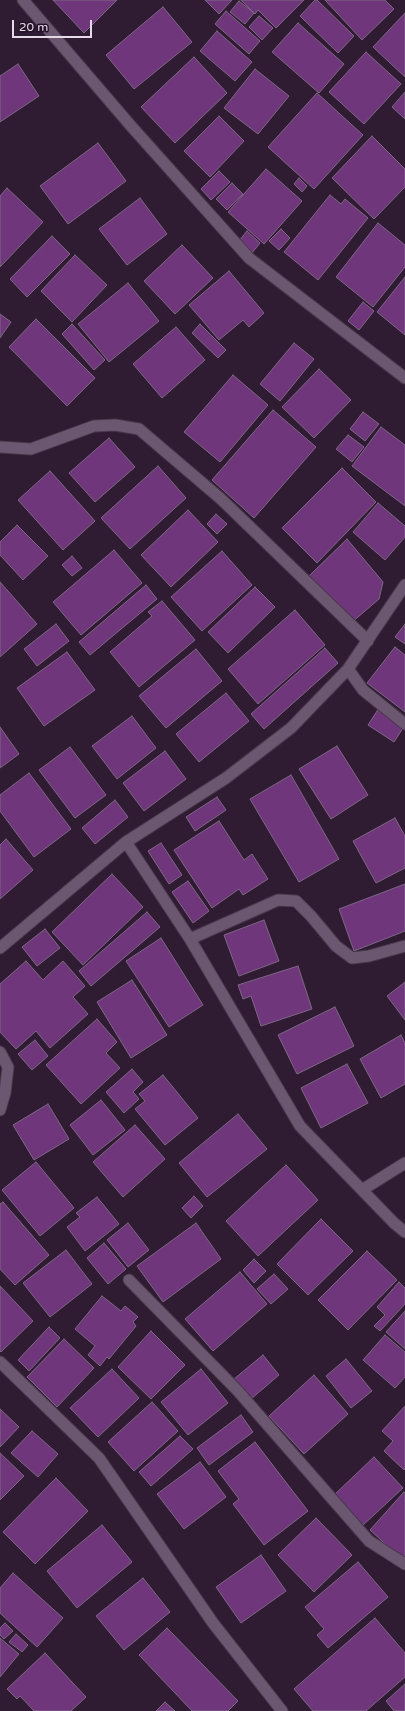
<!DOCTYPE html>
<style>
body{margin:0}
#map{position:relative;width:405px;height:1711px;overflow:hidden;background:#2f1c33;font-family:"Varela Round",sans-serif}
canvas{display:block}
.scale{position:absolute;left:12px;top:20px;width:80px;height:18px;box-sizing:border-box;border:2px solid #e6dae8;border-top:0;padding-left:5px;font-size:12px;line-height:14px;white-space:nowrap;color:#e6dae8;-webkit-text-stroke:3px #251329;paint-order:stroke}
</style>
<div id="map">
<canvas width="405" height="1711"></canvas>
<div class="scale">20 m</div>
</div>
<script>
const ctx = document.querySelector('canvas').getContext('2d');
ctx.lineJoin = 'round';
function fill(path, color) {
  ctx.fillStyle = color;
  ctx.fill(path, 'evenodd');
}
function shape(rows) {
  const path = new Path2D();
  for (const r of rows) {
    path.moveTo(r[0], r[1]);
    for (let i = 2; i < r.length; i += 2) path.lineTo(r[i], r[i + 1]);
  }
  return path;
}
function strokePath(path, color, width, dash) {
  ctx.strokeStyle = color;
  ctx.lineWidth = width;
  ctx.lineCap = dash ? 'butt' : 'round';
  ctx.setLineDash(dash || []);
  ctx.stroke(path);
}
const building = shape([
 [53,0,117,0,84,33,53,0],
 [205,0,232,0,219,14,205,0],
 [241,0,304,0,276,28,258,10,255,14,241,0],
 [315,0,317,0,354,36,338,53,300,16,315,0],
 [325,0,385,0,394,9,362,40,325,0],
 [239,1,254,13,245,24,230,12,239,1],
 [163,7,192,42,134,89,106,55,163,7],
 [226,11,260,41,249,54,215,24,226,11],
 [405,13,405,77,373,47,405,13],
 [259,16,273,28,262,40,249,27,259,16],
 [298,23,344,64,319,93,272,52,298,23],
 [217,31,252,62,235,81,200,51,217,31],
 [366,52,401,84,364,124,329,92,366,52],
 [194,57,227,93,175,143,141,107,194,57],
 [18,64,39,96,0,122,0,76,18,64],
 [255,69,289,96,258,134,224,108,255,69],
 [405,92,405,119,392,107,405,92],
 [317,93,363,135,314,189,268,147,317,93],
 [219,116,244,141,210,177,184,151,219,116],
 [372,136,405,169,405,187,374,219,332,178,372,136],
 [98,143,126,181,68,224,40,186,98,143],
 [266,169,302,201,264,244,228,212,266,169],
 [219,171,230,182,211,200,201,189,219,171],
 [299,178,307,186,302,192,294,184,299,178],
 [232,183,243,194,227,210,216,199,232,183],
 [7,188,43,222,0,267,0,196,7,188],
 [330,195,341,204,345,199,368,218,318,280,284,252,330,195],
 [140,198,167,234,127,265,99,229,140,198],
 [378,223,405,245,405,267,373,307,336,277,378,223],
 [281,229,290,238,279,250,269,241,281,229],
 [247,231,260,243,252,253,239,241,247,231],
 [52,236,70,254,27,297,10,279,52,236],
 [182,245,213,278,175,314,144,281,182,245],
 [75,255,107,285,72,322,41,291,75,255],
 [229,271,264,313,249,327,243,320,219,340,189,305,229,271],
 [405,277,405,335,377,312,405,277],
 [128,283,159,321,109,362,78,324,128,283],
 [363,302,374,311,359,330,348,321,363,302],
 [0,314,11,322,0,338,0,314],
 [36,319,95,378,67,406,9,347,36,319],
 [72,324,105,360,94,370,62,334,72,324],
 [200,324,226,350,218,358,192,333,200,324],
 [176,327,205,360,162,398,133,364,176,327],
 [294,343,314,359,280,401,260,384,294,343],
 [319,369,351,400,314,438,282,407,319,369],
 [233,375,268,405,220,462,184,432,233,375],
 [273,410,316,447,254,518,212,480,273,410],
 [363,412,379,424,365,441,350,429,363,412],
 [381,427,405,445,405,506,352,466,381,427],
 [348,435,364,447,352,462,336,449,348,435],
 [109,438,135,467,95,502,69,473,109,438],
 [158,466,186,498,130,549,101,518,158,466],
 [342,468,376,502,317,563,282,528,342,468],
 [50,471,95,521,63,550,18,500,50,471],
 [378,503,405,526,405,537,385,560,353,532,378,503],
 [188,510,218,542,171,587,141,555,188,510],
 [216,514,227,524,217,534,207,524,216,514],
 [17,525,48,556,23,580,0,555,0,542,17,525],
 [347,539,383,582,379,599,351,623,308,577,347,539],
 [114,550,142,583,81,635,53,602,114,550],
 [222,551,252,585,202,631,171,597,222,551],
 [72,556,82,568,72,576,62,565,72,556],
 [0,582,37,624,0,657,0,582],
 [146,585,157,599,90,655,79,642,146,585],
 [255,587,275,607,228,653,208,632,255,587],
 [162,601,195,640,139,687,110,652,152,616,148,612,162,601],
 [295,610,325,645,258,704,228,669,295,610],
 [56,624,69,641,37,666,24,649,56,624],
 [405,624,405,644,395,637,405,624],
 [395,647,405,655,405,712,367,683,395,647],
 [325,648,338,663,264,729,251,714,325,648],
 [196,649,222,681,166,728,139,696,196,649],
 [67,652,95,690,44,726,17,688,67,652],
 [226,693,249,721,199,762,176,734,226,693],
 [379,708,405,725,394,742,368,725,379,708],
 [132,716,156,748,117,779,92,746,132,716],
 [0,727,19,754,0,768,0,727],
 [337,746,368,795,331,819,299,769,337,746],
 [70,747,106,795,75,818,39,770,70,747],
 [165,751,186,779,144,811,123,783,165,751],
 [29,773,71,829,34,857,0,811,0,795,29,773],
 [291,775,339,859,299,882,250,799,291,775],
 [217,797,226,810,195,831,186,817,217,797],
 [115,800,128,817,95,844,82,828,115,800],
 [395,818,405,836,405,868,376,883,353,841,395,818],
 [219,821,244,860,252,854,268,879,243,895,239,889,212,908,174,850,219,821],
 [6,839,33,870,0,899,0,845,6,839],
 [161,843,182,875,169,884,148,851,161,843],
 [112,874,143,907,83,965,52,932,112,874],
 [188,881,209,911,193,923,172,892,188,881],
 [405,884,405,931,354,951,339,909,405,884],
 [147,912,160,927,91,986,79,971,147,912],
 [264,920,279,961,239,976,224,935,264,920],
 [45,929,60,948,37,966,22,947,45,929],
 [161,938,203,1005,169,1027,126,961,161,938],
 [26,961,43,980,63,961,85,986,73,997,88,1014,50,1048,36,1031,16,1049,0,1032,0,984,26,961],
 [298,966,312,1009,261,1026,251,996,243,999,238,985,298,966],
 [132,980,167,1035,131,1058,97,1002,132,980],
 [405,982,405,1020,387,996,405,982],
 [335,1007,354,1046,297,1074,278,1035,335,1007],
 [97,1019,117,1042,106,1053,120,1068,81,1104,46,1065,97,1019],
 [401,1035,405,1043,405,1084,381,1098,360,1059,401,1035],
 [35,1040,48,1056,32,1070,18,1054,35,1040],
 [347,1064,368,1103,321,1128,301,1088,347,1064],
 [132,1069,143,1082,133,1092,139,1099,124,1113,106,1092,132,1069],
 [163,1075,198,1118,165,1145,135,1109,145,1101,139,1094,163,1075],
 [101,1100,125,1130,93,1155,70,1125,101,1100],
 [48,1104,69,1139,34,1160,13,1125,48,1104],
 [238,1114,267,1149,207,1197,179,1163,238,1114],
 [135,1125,165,1159,123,1197,93,1162,135,1125],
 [36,1162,74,1208,40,1236,2,1190,36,1162],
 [286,1165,318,1200,258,1256,226,1221,286,1165],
 [194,1196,203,1206,191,1218,182,1208,194,1196],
 [97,1197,119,1224,85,1251,67,1227,80,1217,76,1213,97,1197],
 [3,1202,49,1255,15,1285,0,1269,0,1204,3,1202],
 [321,1219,353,1251,308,1295,277,1264,321,1219],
 [128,1223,149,1250,128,1267,107,1240,128,1223],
 [196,1223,221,1259,163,1302,137,1266,196,1223],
 [104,1243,126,1269,108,1284,87,1258,104,1243],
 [66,1250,92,1284,50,1317,23,1283,66,1250],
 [367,1251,397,1280,348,1330,318,1300,367,1251],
 [254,1259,266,1271,254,1283,243,1270,254,1259],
 [240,1272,267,1304,213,1351,185,1319,240,1272],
 [274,1274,288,1289,271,1304,257,1289,274,1274],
 [399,1282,405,1288,405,1304,380,1331,374,1326,385,1315,377,1307,399,1282],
 [0,1286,33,1321,1,1352,0,1351,0,1286],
 [102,1296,121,1311,125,1306,138,1317,133,1322,136,1326,109,1359,107,1357,100,1366,88,1355,95,1346,75,1329,102,1296],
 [405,1311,405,1349,386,1332,405,1311],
 [49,1327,60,1338,29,1371,18,1360,49,1327],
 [151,1331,185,1365,151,1399,118,1367,151,1331],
 [385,1335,405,1352,405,1377,395,1388,363,1360,385,1335],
 [64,1339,94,1368,57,1407,27,1377,64,1339],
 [263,1355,279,1375,251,1399,234,1379,263,1355],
 [346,1359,372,1391,351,1408,326,1376,346,1359],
 [112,1369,139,1398,98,1437,70,1408,112,1369],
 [201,1369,228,1403,188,1435,161,1402,201,1369],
 [314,1375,348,1414,304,1454,269,1416,314,1375],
 [152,1402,178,1431,134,1471,108,1442,152,1402],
 [405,1406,405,1469,404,1470,384,1451,393,1441,382,1431,405,1406],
 [0,1409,19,1427,0,1447,0,1409],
 [241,1415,253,1432,209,1465,197,1448,241,1415],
 [32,1431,58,1454,38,1477,11,1453,32,1431],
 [180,1436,193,1449,151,1486,139,1472,180,1436],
 [255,1442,308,1511,264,1545,233,1504,239,1499,218,1471,255,1442],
 [0,1453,24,1476,0,1500,0,1453],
 [374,1457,403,1488,362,1526,333,1496,374,1457],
 [200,1462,226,1497,184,1529,157,1494,200,1462],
 [56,1478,88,1511,35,1564,3,1532,56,1478],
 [404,1492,405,1493,405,1562,370,1530,404,1492],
 [316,1518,352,1555,314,1592,278,1555,316,1518],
 [102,1525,132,1562,77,1608,47,1571,102,1525],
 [261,1555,286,1591,241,1623,216,1587,261,1555],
 [358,1562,388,1597,328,1648,317,1635,324,1629,305,1607,358,1562],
 [13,1573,63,1618,37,1647,0,1613,0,1588,13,1573],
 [143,1578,170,1612,124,1650,96,1616,143,1578],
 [375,1618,405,1653,405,1677,366,1711,313,1711,294,1689,375,1618],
 [5,1623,13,1631,4,1639,0,1635,0,1628,5,1623],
 [167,1628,238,1701,228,1711,192,1711,139,1655,167,1628],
 [16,1634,28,1645,22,1652,9,1642,16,1634],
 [0,1638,19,1654,0,1677,0,1638],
 [45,1653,86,1697,71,1711,34,1711,20,1696,17,1699,7,1689,45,1653],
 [405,1684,405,1711,394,1711,386,1701,405,1684],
 [165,1702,175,1711,156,1711,165,1702]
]);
fill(building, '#70367c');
strokePath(building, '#7d6882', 1);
const minor = shape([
 [23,0,131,126,249,258,405,378],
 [0,447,31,449,94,426,115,425,139,429,221,499,368,641],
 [348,669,363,690,405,724],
 [126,842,190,939,300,1126,394,1223,405,1232],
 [190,939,278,900,296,901,311,916,336,946,352,958,369,956,405,946],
 [0,948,126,842,226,778,291,728,348,669,405,585],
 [0,1052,8,1067,5,1093,0,1110],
 [362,1190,405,1163],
 [129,1280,237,1390,369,1541,405,1564],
 [0,1362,99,1458,213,1623,282,1711]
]);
strokePath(minor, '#48394b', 13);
strokePath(minor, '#6c5770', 11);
</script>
